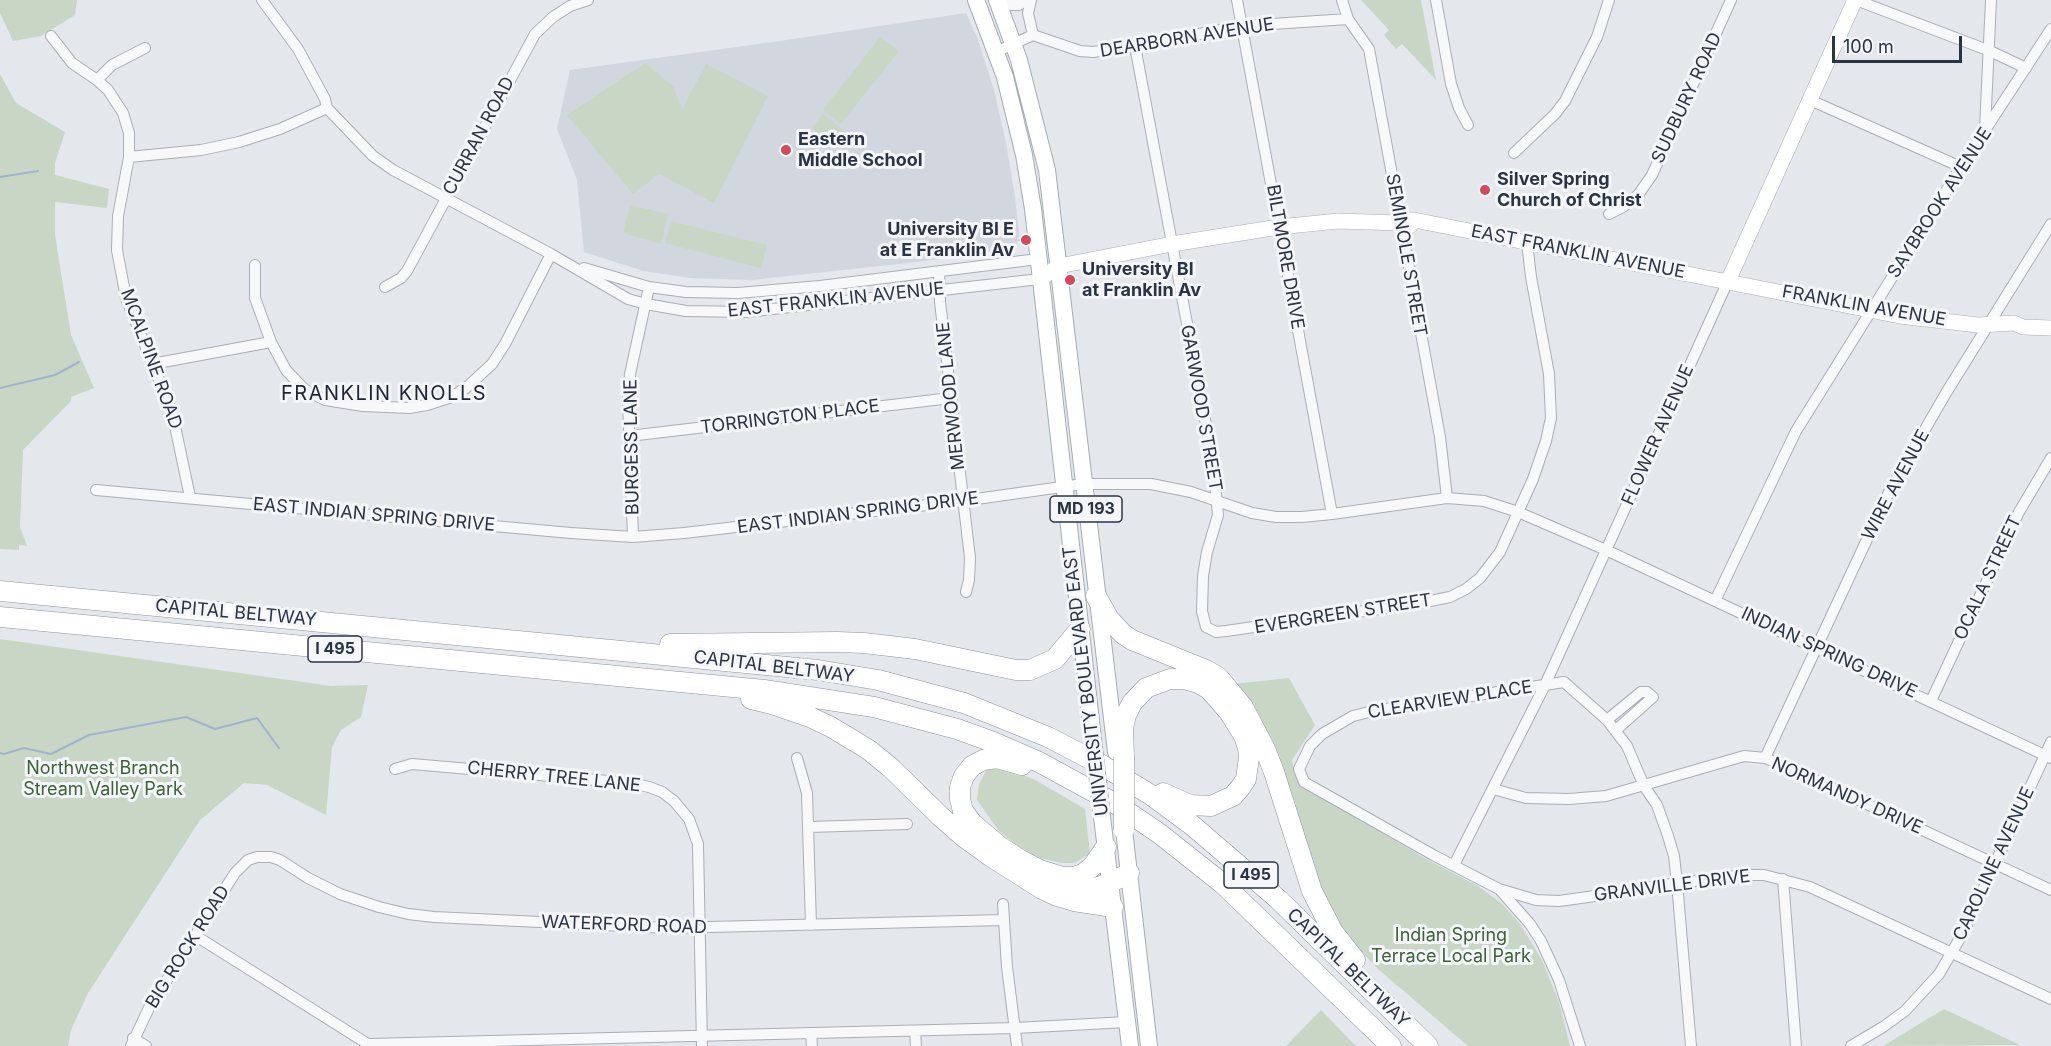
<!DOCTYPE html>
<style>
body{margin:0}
#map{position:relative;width:2051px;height:1046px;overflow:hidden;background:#e4e7ec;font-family:Inter,sans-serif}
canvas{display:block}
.scale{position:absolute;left:1832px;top:36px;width:130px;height:27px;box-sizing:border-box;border:3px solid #2b3445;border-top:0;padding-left:8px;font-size:18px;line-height:21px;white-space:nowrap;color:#2b3445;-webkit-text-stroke:4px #f4f6f9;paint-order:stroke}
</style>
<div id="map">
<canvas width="2051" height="1046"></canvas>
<div class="scale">100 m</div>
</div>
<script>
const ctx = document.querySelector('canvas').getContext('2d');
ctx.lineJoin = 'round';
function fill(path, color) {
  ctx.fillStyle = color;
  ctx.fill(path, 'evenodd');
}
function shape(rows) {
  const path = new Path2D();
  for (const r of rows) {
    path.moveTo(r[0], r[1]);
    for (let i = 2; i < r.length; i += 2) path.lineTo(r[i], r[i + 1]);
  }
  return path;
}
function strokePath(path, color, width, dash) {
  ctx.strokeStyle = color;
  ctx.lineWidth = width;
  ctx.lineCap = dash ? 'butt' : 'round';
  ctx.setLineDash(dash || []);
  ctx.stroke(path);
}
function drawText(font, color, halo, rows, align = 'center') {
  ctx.font = font + ' Inter,sans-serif';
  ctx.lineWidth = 6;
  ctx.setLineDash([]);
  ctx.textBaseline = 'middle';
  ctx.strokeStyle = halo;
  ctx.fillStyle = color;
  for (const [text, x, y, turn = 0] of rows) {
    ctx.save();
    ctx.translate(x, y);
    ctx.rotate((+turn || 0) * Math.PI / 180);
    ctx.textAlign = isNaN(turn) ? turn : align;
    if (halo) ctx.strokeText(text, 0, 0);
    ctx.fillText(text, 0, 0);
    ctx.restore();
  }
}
fill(shape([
 [966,13,977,37,994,90,1006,143,1015,197,1020,240,1011,250,908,263,751,280,690,278,644,271,584,252,577,180,557,129,570,70,780,41]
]), '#d2d6de');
fill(shape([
 [0,0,77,0,75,15,41,36,13,41,0,13],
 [1361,0,1421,0,1436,80,1402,44,1396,49,1384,35,1389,30],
 [880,37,899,51,841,124,823,110],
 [645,63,673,86,682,110,706,64,768,96,714,203,659,174,633,194,567,115],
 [0,74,16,103,65,132,55,163,55,175,109,189,107,208,55,202,55,235,71,335,94,388,71,397,71,401,23,450,20,527,27,546,19,545,19,550,0,549],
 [823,114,844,131,832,145,812,128],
 [630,205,668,214,661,244,623,233],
 [671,221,767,245,761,268,665,243],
 [0,639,331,686,368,685,361,717,341,730,332,747,326,815,267,785,244,783,200,820,88,993,71,1030,68,1046,0,1046],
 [1289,678,1315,725,1292,760,1294,773,1301,785,1428,860,1478,886,1501,903,1520,924,1542,960,1559,1002,1570,1046,1468,1046,1378,969,1346,935,1319,894,1295,802,1272,744,1233,684],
 [988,767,1006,767,1037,781,1085,809,1090,854,1074,863,1062,863,1040,858,1018,846,999,831,977,800,979,784],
 [1944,1009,2020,1045,1883,1046],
 [1321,1010,1356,1046,1286,1046]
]), '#c9d6c5');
strokePath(shape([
 [0,177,38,171],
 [0,388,55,375,79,362],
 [0,753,4,754,24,748,51,754,89,735,186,717,215,729,257,718,279,748]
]), '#9fb4cc', 2);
const street = shape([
 [262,0,298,49,325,99,327,108,373,156,393,170,551,254,628,299,646,304,686,311,746,312,1040,279],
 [1031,0,1028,13,1033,35],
 [1237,0,1332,514],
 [1342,0,1348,19,1369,49,1440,437,1447,498],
 [1436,0,1451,84,1459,108,1468,125],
 [1856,0,1990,51,2026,68],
 [999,5,1019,5,1026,0],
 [51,36,72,63,97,80,108,90,123,113,129,133,129,157,118,216,117,250,126,298,172,412,190,497],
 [1135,46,1213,462,1218,515,1207,552,1203,576,1202,611,1206,627,1216,632,1226,631,1420,603,1450,597,1466,589,1480,578,1500,552,1533,479,1546,441,1551,418,1549,374,1531,277,1527,242],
 [996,52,1033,35,1080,51,1093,52,1135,46,1242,26,1348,19],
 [97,80,112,65,145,48],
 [1810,100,1961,167],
 [1985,129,1991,0],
 [1514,153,1555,114,1565,101,1597,37,1609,0],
 [129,157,201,150,239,142,280,129,327,108],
 [1609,214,1623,207,1638,195,1652,175,1731,0],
 [255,265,255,298,271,342,286,370,304,389,325,400,363,406,409,408,427,405,449,398,466,388,492,364,505,344,551,254],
 [584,268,649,287,686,292,738,293,820,286,1038,259],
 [939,271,940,302,970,558,969,580,966,592],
 [385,287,401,278,407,271,535,34,553,17,570,6,588,0],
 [152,364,271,342],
 [629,436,951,398],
 [96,490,571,533,633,537,684,533,962,501,1083,484,1151,484,1191,492,1252,513,1276,517,1302,517,1332,514,1447,498,1484,501,1518,512,1606,550,2051,758],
 [633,537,628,399,630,374,649,287],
 [1715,601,1796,431,1961,167,2051,29],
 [1931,701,2019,512,2051,458],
 [1607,720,1641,692,1647,692,1653,697,1616,730],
 [797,758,807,793,811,925],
 [1765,758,1890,490,1946,393,2051,224],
 [395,769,412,764,631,783,649,787,662,792,674,801,689,819,698,844,702,1046],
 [1493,789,1526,798,1569,799,1606,796,1744,756,1765,758,1794,770,2051,890],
 [809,827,907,824],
 [1454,865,1545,685,1728,281],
 [1783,879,1796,1046],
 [1500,890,1530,924,1541,941,1559,980,1580,1046],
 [1003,904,1007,967,1017,1046],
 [196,936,371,1046],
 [915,1031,916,1046],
 [811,1033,812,1046],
 [133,1038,146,1046],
 [369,1044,1015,1028,1127,1022],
 [131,1046,149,1008,235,873,248,860,257,857,271,857,280,860,308,878,340,894,379,907,408,914,434,917,667,928,1004,920],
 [1691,1046,1677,883,1674,856,1668,836,1657,805,1644,786,1627,746,1607,720,1564,682,1373,711,1353,716,1322,734,1310,746,1299,769,1304,782,1435,856,1499,889,1536,900,1559,901,1588,897,1677,883,1744,875,1764,875,1810,887,2051,999],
 [1851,1046,1883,1027,1905,1011,1939,974,1963,933,2051,742]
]);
const secondary = shape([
 [1400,223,1406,220,1414,220,1900,316,1978,325,2014,323,2023,327,2051,328],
 [1040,279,1059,266,1172,244,1279,227,1338,221,1400,223,1410,226],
 [1728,281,1855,0]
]);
const primary = shape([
 [976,0,1005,77,1024,155,1033,209,1093,739],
 [997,0,1019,60,1047,170,1116,752],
 [1102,817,1130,1046],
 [1124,830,1149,1046]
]);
const highway = shape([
 [0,591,818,670,878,680,964,703,1048,737,1102,765,1151,795,1193,826,1278,899,1428,1046],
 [1096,596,1109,619,1123,634,1132,640,1206,670,1218,677,1243,707,1265,749,1274,772,1312,891,1333,932,1355,960],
 [0,617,764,690,874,707,957,729,993,742,1039,762,1116,804,1160,834,1223,884,1391,1046],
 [670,644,837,642,864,643,915,649,1016,670,1030,670,1055,659,1080,629],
 [751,699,772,704,810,717,831,727,869,750,891,768,940,816,965,838,990,856,1042,889,1057,896,1074,901,1113,907],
 [1124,757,1123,728,1126,715,1132,703,1146,688,1170,679,1184,679,1198,683,1209,689,1229,712,1244,736,1248,748,1249,757,1246,779,1240,788,1233,796,1211,806,1190,805,1163,793],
 [1022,765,997,758,983,760,972,766,964,776,960,787,960,799,963,811,973,824,999,846,1019,859,1040,870,1063,877,1073,877,1083,874,1093,866,1106,847],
 [1065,889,1087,891,1110,883,1129,873]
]);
strokePath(street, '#a9aeb7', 12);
strokePath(secondary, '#a9aeb7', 16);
strokePath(primary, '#a3abb8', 18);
strokePath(highway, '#8b94a3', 21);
strokePath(street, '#f7f8fa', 10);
strokePath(secondary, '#fff', 15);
strokePath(primary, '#fff', 16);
strokePath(highway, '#fff', 20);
const primaryBridge = shape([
 [1093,739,1102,817]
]);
const highwayBridge = shape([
 [1124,757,1124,830]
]);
strokePath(primaryBridge, '#a3abb8', 18, []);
strokePath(highwayBridge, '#8b94a3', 21, []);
strokePath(primaryBridge, '#fff', 16);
strokePath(highwayBridge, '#fff', 20);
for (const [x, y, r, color] of [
 [786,150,6,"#d1495b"],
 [1485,190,6,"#d1495b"],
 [1026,240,6,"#d1495b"],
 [1070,280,6,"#d1495b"]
]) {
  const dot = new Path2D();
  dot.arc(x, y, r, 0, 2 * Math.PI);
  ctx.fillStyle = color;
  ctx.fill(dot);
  strokePath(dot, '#f4f6f9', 2);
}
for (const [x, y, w] of [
 [1086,509,72],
 [335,649,54],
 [1251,875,54]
]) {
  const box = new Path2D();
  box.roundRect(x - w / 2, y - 13, w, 26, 4.5);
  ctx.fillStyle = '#f4f6f9';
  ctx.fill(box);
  strokePath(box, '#2b3445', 1.5);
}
drawText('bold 16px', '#2b3445', null, [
 ["MD 193",1086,509],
 ["I 495",335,649],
 ["I 495",1251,875]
]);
drawText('18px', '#2b3445', '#f4f6f9', [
 ["DEARBORN AVENUE",1187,38,-9],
 ["SUDBURY ROAD",1687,98,-65],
 ["CURRAN ROAD",479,136,-62],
 ["SAYBROOK AVENUE",1940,203,-57],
 ["EAST FRANKLIN AVENUE",1578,252,11],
 ["SEMINOLE STREET",1406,255,80],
 ["BILTMORE DRIVE",1285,257,80],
 ["EAST FRANKLIN AVENUE",836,300,-6],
 ["FRANKLIN AVENUE",1864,306,10],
 ["MCALPINE ROAD",151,359,70],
 ["MERWOOD LANE",951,396,-96],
 ["GARWOOD STREET",1201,408,80],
 ["TORRINGTON PLACE",790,417,-7],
 ["FLOWER AVENUE",1658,435,-66],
 ["BURGESS LANE",632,447,-91],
 ["WIRE AVENUE",1896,485,-62],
 ["EAST INDIAN SPRING DRIVE",858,513,-7],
 ["EAST INDIAN SPRING DRIVE",374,515,5],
 ["OCALA STREET",1988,578,-65],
 ["CAPITAL BELTWAY",236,613,5],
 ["EVERGREEN STREET",1343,614,-9],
 ["INDIAN SPRING DRIVE",1829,653,25],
 ["CAPITAL BELTWAY",774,667,7],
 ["UNIVERSITY BOULEVARD EAST",1086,681,-97],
 ["CLEARVIEW PLACE",1450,700,-9],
 ["CHERRY TREE LANE",554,777,6],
 ["NORMANDY DRIVE",1847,796,24],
 ["CAROLINE AVENUE",1994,864,-65],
 ["GRANVILLE DRIVE",1672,886,-7],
 ["WATERFORD ROAD",624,925,2],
 ["BIG ROCK ROAD",188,947,-58],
 ["CAPITAL BELTWAY",1348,968,44]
]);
drawText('bold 18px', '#2b3445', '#f4f6f9', [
 ["Eastern",798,140],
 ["Middle School",798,161],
 ["Silver Spring",1497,180],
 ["Church of Christ",1497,201],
 ["University Bl E",1014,230,"right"],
 ["at E Franklin Av",1014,251,"right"],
 ["University Bl",1082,270],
 ["at Franklin Av",1082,291]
], 'left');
drawText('18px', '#3f6138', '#f4f6f9', [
 ["Northwest Branch",103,769],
 ["Stream Valley Park",103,790],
 ["Indian Spring",1451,936],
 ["Terrace Local Park",1451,957]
]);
ctx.letterSpacing = '1.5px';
drawText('20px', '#1d2536', '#f4f6f9', [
 ["FRANKLIN KNOLLS",384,394]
]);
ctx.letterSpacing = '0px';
</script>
